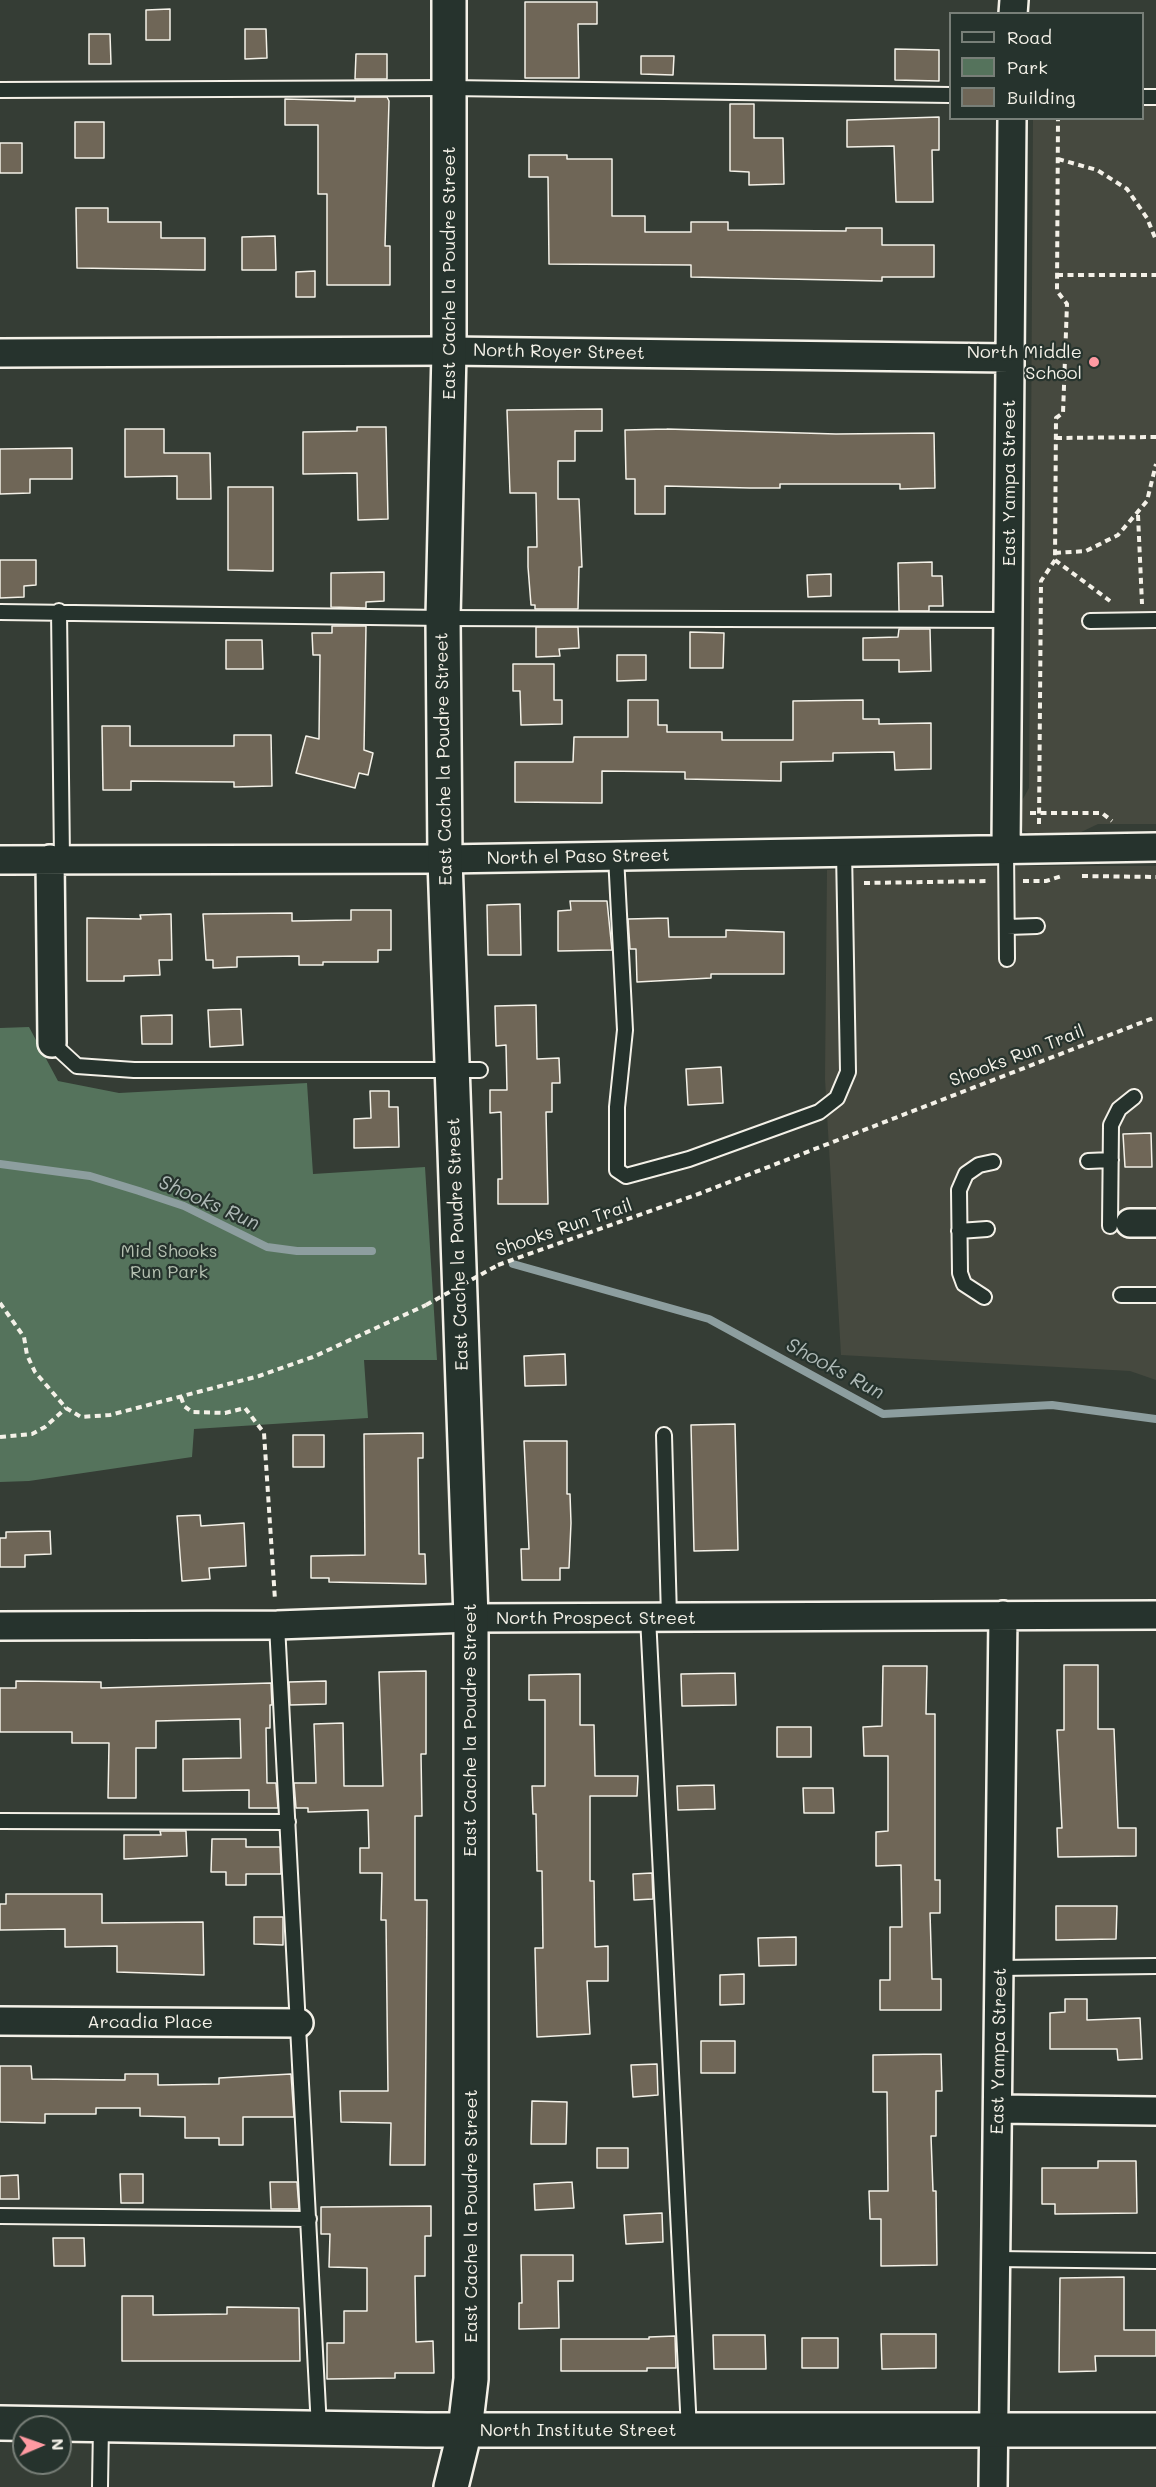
<!DOCTYPE html>
<style>
body{margin:0}
#map{position:relative;width:1156px;height:2487px;overflow:hidden;background:#353d35;font-family:Mali,sans-serif}
canvas{display:block}
.legend{position:absolute;left:949px;top:12px;width:195px;height:108px;box-sizing:border-box;background:#26332d;border:2px solid #787f78;margin:0;padding:8px 10px;list-style:none;font-size:18px;color:#f4f1e8}
.legend li{display:flex;align-items:center;gap:12px;height:30px}
.legend b{width:30px;border:2px solid #787f78}
.north{position:absolute;left:12px;top:2415px;width:60px;height:60px;box-sizing:border-box;background:#26332d;border:2px solid #787f78;border-radius:50%;rotate:88deg;font-size:16px;font-weight:700;line-height:24px;text-align:center;color:#f4f1e8}
.north::after{content:'';display:block;margin:auto;width:21px;height:27px;background:#ff9aa2;clip-path:polygon(50% 0,100% 100%,50% 72%,0 100%)}
</style>
<div id="map">
<canvas width="1156" height="2487"></canvas>
<ul class="legend">
<li><b style="height:8px;background:#26332d"></b>Road</li>
<li><b style="height:16px;background:#55735c"></b>Park</li>
<li><b style="height:16px;background:#6f6657"></b>Building</li>
</ul>
<div class="north">N</div>
</div>
<script>
const ctx = document.querySelector('canvas').getContext('2d');
ctx.lineJoin = 'round';
function fill(path, color) {
  ctx.fillStyle = color;
  ctx.fill(path, 'evenodd');
}
function shape(rows) {
  const path = new Path2D();
  for (const r of rows) {
    path.moveTo(r[0], r[1]);
    for (let i = 2; i < r.length; i += 2) path.lineTo(r[i], r[i + 1]);
  }
  return path;
}
function strokePath(path, color, width, dash) {
  ctx.strokeStyle = color;
  ctx.lineWidth = width;
  ctx.lineCap = dash ? 'butt' : 'round';
  ctx.setLineDash(dash || []);
  ctx.stroke(path);
}
function drawText(font, color, halo, rows, align = 'center') {
  ctx.font = font + ' Mali,sans-serif';
  ctx.lineWidth = 4.5;
  ctx.setLineDash([]);
  ctx.textBaseline = 'middle';
  ctx.strokeStyle = halo;
  ctx.fillStyle = color;
  for (const [text, x, y, turn = 0] of rows) {
    ctx.save();
    ctx.translate(x, y);
    ctx.rotate((+turn || 0) * Math.PI / 180);
    ctx.textAlign = isNaN(turn) ? turn : align;
    if (halo) ctx.strokeText(text, 0, 0);
    ctx.fillText(text, 0, 0);
    ctx.restore();
  }
}
fill(shape([
 [1143,105,1156,105,1156,824,1098,824,1077,834,1035,835,1023,831,1019,806,1029,788,1033,119,1142,118],
 [1018,866,1156,866,1156,1380,1130,1371,841,1355,825,1079,827,870]
]), '#46493f');
fill(shape([
 [29,1027,58,1081,119,1093,307,1083,313,1174,425,1167,437,1360,364,1360,368,1418,194,1429,192,1457,29,1481,0,1482,0,1028]
]), '#55735c');
strokePath(shape([
 [0,1164,90,1176,139,1191,184,1206,267,1247,297,1251,372,1251],
 [513,1264,709,1319,883,1414,1052,1405,1156,1419]
]), '#8d9e9f', 8);
const building = shape([
 [525,2,597,2,597,24,578,24,579,78,525,78,525,2],
 [170,9,170,40,146,40,146,10,170,9],
 [245,29,266,29,267,58,245,59,245,29],
 [89,34,110,34,111,64,89,64,89,34],
 [895,49,939,50,939,81,895,80,895,49],
 [356,54,387,54,387,79,355,79,356,54],
 [641,56,674,56,673,75,641,74,641,56],
 [355,97,387,97,389,101,385,246,390,246,390,285,327,285,327,194,318,194,318,125,285,125,285,99,355,101,355,97],
 [730,104,754,104,754,138,783,138,784,184,749,185,749,172,730,171,730,104],
 [939,117,939,150,932,150,933,202,896,202,894,146,847,147,847,120,939,117],
 [75,122,104,122,104,158,75,158,75,122],
 [0,143,22,143,22,173,0,173,0,143],
 [529,155,567,155,567,159,612,159,612,216,645,216,645,232,691,232,691,222,728,222,728,230,846,231,846,228,882,228,882,245,934,245,934,277,882,277,882,281,691,277,691,265,549,264,548,177,529,177,529,155],
 [76,208,108,208,108,222,161,222,161,238,205,238,205,270,77,268,76,208],
 [275,236,276,270,242,270,242,237,275,236],
 [315,271,315,297,296,297,296,272,315,271],
 [602,409,602,431,575,431,575,461,558,461,558,499,579,499,582,567,579,567,578,609,535,609,535,605,531,605,528,567,528,547,537,547,536,493,510,493,507,410,602,409],
 [357,427,386,427,388,519,358,520,357,473,303,474,303,432,357,431,357,427],
 [125,429,164,429,164,453,210,453,211,499,177,499,177,476,125,477,125,429],
 [667,429,836,434,934,433,935,488,900,489,900,484,780,484,780,488,750,488,665,486,665,514,635,514,635,479,626,479,625,430,667,429],
 [72,448,72,479,30,479,30,493,0,494,0,449,72,448],
 [228,487,273,487,273,571,228,570,228,487],
 [0,560,36,560,36,585,24,586,24,597,0,598,0,560],
 [932,562,932,576,942,576,943,606,929,606,929,611,899,611,898,563,932,562],
 [384,572,384,601,366,602,366,608,331,607,331,573,384,572],
 [831,574,831,596,808,597,807,575,831,574],
 [332,626,366,626,364,750,373,753,368,775,359,773,355,788,296,773,306,736,319,739,320,655,313,655,312,633,332,633,332,626],
 [536,627,578,627,579,648,559,649,560,656,536,657,536,627],
 [899,629,930,629,931,671,899,672,899,660,863,660,863,638,898,637,899,629],
 [690,632,724,633,723,668,690,668,690,632],
 [226,640,262,640,263,669,226,669,226,640],
 [617,655,646,655,646,680,617,681,617,655],
 [513,664,554,664,554,700,562,700,562,724,521,725,520,691,513,691,513,664],
 [628,700,658,700,658,725,667,725,667,732,722,732,722,740,793,740,793,701,863,700,863,719,879,719,879,724,931,723,931,769,895,770,894,752,833,753,833,761,781,762,781,781,685,779,685,772,602,771,602,803,515,802,515,762,573,762,574,737,628,737,628,700],
 [102,726,130,726,130,746,234,746,234,735,271,735,272,786,234,787,234,782,131,781,131,790,103,790,102,726],
 [570,901,607,901,612,950,558,951,558,911,571,910,570,901],
 [520,904,521,955,488,955,487,905,520,904],
 [351,910,391,910,391,950,378,950,378,962,323,962,323,965,299,965,299,956,237,957,237,967,213,968,213,960,206,960,203,914,292,913,292,921,351,920,351,910],
 [171,914,172,960,159,960,160,975,124,976,124,981,87,981,87,918,141,919,140,915,171,914],
 [668,918,669,937,726,937,726,930,784,932,784,974,711,974,711,978,637,982,636,949,630,949,628,919,668,918],
 [536,1005,537,1059,559,1058,560,1083,552,1083,552,1112,546,1112,548,1204,498,1204,498,1179,502,1179,501,1112,490,1113,490,1090,507,1090,506,1045,496,1046,495,1006,536,1005],
 [241,1009,243,1045,210,1047,208,1010,241,1009],
 [172,1015,172,1044,142,1044,141,1016,172,1015],
 [721,1067,723,1103,688,1105,686,1069,721,1067],
 [370,1091,389,1091,389,1107,398,1107,399,1147,354,1148,354,1119,371,1118,370,1091],
 [1151,1133,1152,1167,1125,1167,1123,1134,1151,1133],
 [565,1354,566,1385,525,1386,524,1356,565,1354],
 [735,1424,738,1550,694,1551,691,1425,735,1424],
 [423,1433,423,1458,418,1458,419,1554,425,1554,426,1584,329,1582,329,1578,311,1578,311,1556,365,1555,364,1434,423,1433],
 [293,1435,324,1435,324,1467,293,1467,293,1435],
 [524,1441,567,1441,567,1494,570,1494,571,1523,569,1568,560,1568,560,1580,522,1580,521,1549,529,1549,524,1441],
 [200,1515,201,1526,244,1523,246,1566,209,1568,210,1579,182,1581,177,1516,200,1515],
 [50,1531,51,1554,25,1555,25,1567,0,1567,0,1538,6,1538,6,1532,50,1531],
 [1064,1665,1098,1665,1098,1729,1114,1729,1118,1828,1136,1828,1136,1856,1058,1857,1057,1828,1062,1828,1057,1730,1064,1730,1064,1665],
 [883,1666,927,1666,926,1714,935,1714,935,1880,940,1880,940,1913,930,1913,932,1979,941,1979,941,2010,880,2010,880,1980,890,1980,890,1927,902,1927,901,1865,876,1866,876,1832,888,1831,888,1756,864,1756,863,1727,882,1726,883,1666],
 [426,1671,426,1754,421,1754,422,1816,415,1816,415,1900,427,1900,425,2165,390,2165,391,2123,341,2122,340,2091,388,2091,386,1920,381,1920,382,1873,360,1873,360,1848,369,1848,368,1810,308,1812,308,1808,296,1808,294,1783,316,1783,314,1724,343,1723,344,1786,383,1786,379,1672,426,1671],
 [735,1673,736,1705,682,1706,681,1674,735,1673],
 [580,1674,580,1725,594,1725,595,1776,638,1776,637,1796,590,1796,590,1881,594,1881,595,1947,608,1946,608,1981,587,1981,590,2034,537,2037,535,1948,543,1948,542,1871,537,1871,536,1814,533,1814,532,1786,545,1786,545,1700,529,1700,529,1675,580,1674],
 [16,1681,101,1682,101,1688,271,1683,272,1705,270,1705,270,1728,266,1728,267,1783,276,1783,278,1808,249,1808,249,1790,183,1791,183,1759,241,1758,240,1719,156,1721,156,1748,136,1748,136,1798,108,1798,109,1743,72,1743,72,1732,0,1732,0,1688,16,1688,16,1681],
 [326,1681,326,1704,290,1705,289,1682,326,1681],
 [777,1727,811,1727,811,1757,777,1757,777,1727],
 [714,1785,715,1809,678,1810,677,1786,714,1785],
 [803,1788,833,1788,834,1813,804,1813,803,1788],
 [160,1831,186,1831,187,1856,124,1859,124,1835,161,1835,160,1831],
 [212,1839,246,1839,246,1847,280,1847,281,1874,246,1874,246,1885,226,1885,226,1872,211,1872,212,1839],
 [652,1873,653,1899,634,1900,633,1874,652,1873],
 [6,1894,102,1894,102,1923,203,1922,204,1975,117,1972,117,1946,65,1947,65,1929,0,1930,0,1904,6,1904,6,1894],
 [1056,1906,1117,1906,1116,1939,1056,1940,1056,1906],
 [254,1917,283,1917,283,1945,254,1944,254,1917],
 [796,1937,796,1965,759,1966,758,1938,796,1937],
 [744,1974,744,2004,720,2005,720,1975,744,1974],
 [1065,1999,1087,1999,1087,2020,1140,2018,1142,2059,1118,2060,1117,2049,1050,2049,1050,2013,1065,2012,1065,1999],
 [701,2041,735,2041,735,2073,701,2073,701,2041],
 [941,2054,942,2091,936,2091,936,2136,931,2136,933,2191,936,2191,937,2265,881,2266,881,2219,870,2219,869,2191,888,2191,887,2092,873,2092,873,2055,941,2054],
 [657,2064,658,2095,633,2097,631,2065,657,2064],
 [0,2066,31,2066,32,2079,125,2080,125,2074,158,2074,158,2085,219,2084,219,2078,291,2074,294,2117,243,2117,243,2145,219,2145,219,2138,185,2138,185,2117,140,2116,140,2108,96,2108,96,2114,45,2114,45,2123,0,2122,0,2066],
 [532,2101,567,2102,566,2144,531,2144,532,2101],
 [597,2148,628,2148,628,2168,597,2168,597,2148],
 [1098,2161,1136,2161,1137,2213,1055,2214,1055,2204,1042,2204,1042,2168,1098,2168,1098,2161],
 [120,2174,143,2174,143,2203,121,2203,120,2174],
 [18,2175,19,2199,0,2199,0,2176,18,2175],
 [270,2182,297,2182,299,2209,271,2209,270,2182],
 [572,2182,574,2208,535,2210,534,2184,572,2182],
 [431,2206,431,2236,425,2236,425,2276,415,2276,416,2342,433,2341,434,2373,395,2373,395,2378,327,2379,327,2343,344,2343,344,2311,367,2311,367,2268,329,2267,330,2234,321,2234,321,2207,431,2206],
 [662,2213,663,2242,626,2244,624,2215,662,2213],
 [53,2238,84,2238,85,2266,54,2266,53,2238],
 [521,2255,573,2255,573,2281,558,2281,559,2328,519,2329,519,2303,522,2303,521,2255],
 [1124,2277,1124,2330,1156,2330,1156,2356,1095,2356,1096,2371,1059,2372,1060,2278,1124,2277],
 [122,2296,153,2296,153,2315,227,2314,227,2307,299,2308,300,2361,122,2361,122,2296],
 [881,2334,936,2334,936,2368,882,2369,881,2334],
 [713,2335,765,2335,766,2369,714,2369,713,2335],
 [675,2336,676,2368,647,2368,647,2371,561,2371,561,2339,649,2339,649,2337,675,2336],
 [802,2338,838,2338,838,2368,802,2368,802,2338]
]);
fill(building, '#6f6657');
strokePath(building, '#f4f1e8', 1.5);
const lane = shape([
 [0,90,450,88,950,95],
 [1142,97,1156,97],
 [59,611,62,859],
 [0,612,443,618,1008,620],
 [1090,621,1156,620],
 [1006,848,1007,959],
 [616,856,625,1030,617,1107,617,1170,626,1176,689,1159,819,1112,837,1098,848,1072,844,851],
 [1007,927,1037,926],
 [52,1043,77,1066,134,1070,480,1070],
 [1088,1161,1111,1160],
 [1110,1226,1111,1125,1119,1109,1134,1097],
 [959,1231,987,1229],
 [1121,1295,1156,1295],
 [984,1297,964,1284,960,1273,959,1190,966,1174,979,1165,993,1162],
 [664,1435,669,1617],
 [648,1617,689,2430],
 [277,1625,319,2428],
 [0,1821,288,1822],
 [999,1968,1156,1966],
 [0,2216,309,2219],
 [996,2259,1156,2261],
 [100,2487,101,2425]
]);
const street = shape([
 [1013,14,1014,0],
 [0,353,449,351,1009,358],
 [1006,848,1012,118],
 [50,859,52,1043],
 [0,860,445,859,1156,847],
 [1130,1223,1156,1223],
 [0,1626,277,1625,471,1618,1156,1615],
 [0,2021,299,2023],
 [998,2109,1156,2111],
 [993,2487,1003,1615]
]);
const secondary = shape([
 [449,0,449,351,443,618,445,859,471,1618,471,2379,465,2430,451,2487],
 [0,2423,427,2430,1156,2430]
]);
strokePath(lane, '#f4f1e8', 18);
strokePath(street, '#f4f1e8', 32);
strokePath(secondary, '#f4f1e8', 38);
strokePath(shape([
 [1058,159,1097,170,1127,189,1147,218,1156,240],
 [1057,275,1156,275],
 [1056,438,1156,437],
 [1138,515,1142,604],
 [1055,553,1086,551,1118,535,1147,501,1156,464],
 [1055,560,1110,601],
 [1030,813,1102,813,1112,821],
 [1039,824,1041,581,1055,560,1056,418,1063,413,1067,304,1057,291,1058,118],
 [1082,876,1156,877],
 [1023,881,1046,881,1062,876],
 [864,883,988,881],
 [498,1265,701,1193,1156,1017],
 [0,1303,24,1337,27,1355,35,1372,66,1408,81,1417,110,1415,259,1376,313,1357,426,1305],
 [181,1397,184,1406,192,1412,225,1413,245,1408,264,1433,275,1600],
 [0,1437,32,1434,45,1427,66,1408]
]), '#f4f1e8', 4, [6, 4.5]);
strokePath(lane, '#26332d', 14);
strokePath(street, '#26332d', 27);
strokePath(secondary, '#26332d', 33);
strokePath(shape([
 [426,1305,498,1265]
]), '#f4f1e8', 4, [6, 4.5]);
for (const [x, y, r, color] of [
 [1094,362,6,"#ff9aa2"]
]) {
  const dot = new Path2D();
  dot.arc(x, y, r, 0, 2 * Math.PI);
  ctx.fillStyle = color;
  ctx.fill(dot);
  strokePath(dot, '#26332d', 2);
}
drawText('18px', '#f4f1e8', '#26332d', [
 ["East Cache la Poudre Street",449,273,-90],
 ["North Royer Street",559,352,1],
 ["East Yampa Street",1009,483,-90],
 ["East Cache la Poudre Street",444,759,-91],
 ["North el Paso Street",578,857,-1],
 ["Shooks Run Trail",1017,1056,-21],
 ["Shooks Run Trail",564,1228,-19],
 ["East Cache la Poudre Street",458,1244,-92],
 ["North Prospect Street",596,1618],
 ["East Cache la Poudre Street",470,1730,-90],
 ["Arcadia Place",150,2022],
 ["East Yampa Street",999,2051,-89],
 ["East Cache la Poudre Street",471,2216,-90],
 ["North Institute Street",578,2430]
]);
drawText('18px', '#f4f1e8', '#26332d', [
 ["North Middle",1082,352],
 ["School",1082,373]
], 'right');
drawText('18px', '#b4bfb0', '#26332d', [
 ["Mid Shooks",169,1251],
 ["Run Park",169,1272]
]);
drawText('italic 20px', '#afbab7', '#26332d', [
 ["Shooks Run",209,1203,24],
 ["Shooks Run",835,1369,28]
]);
</script>
